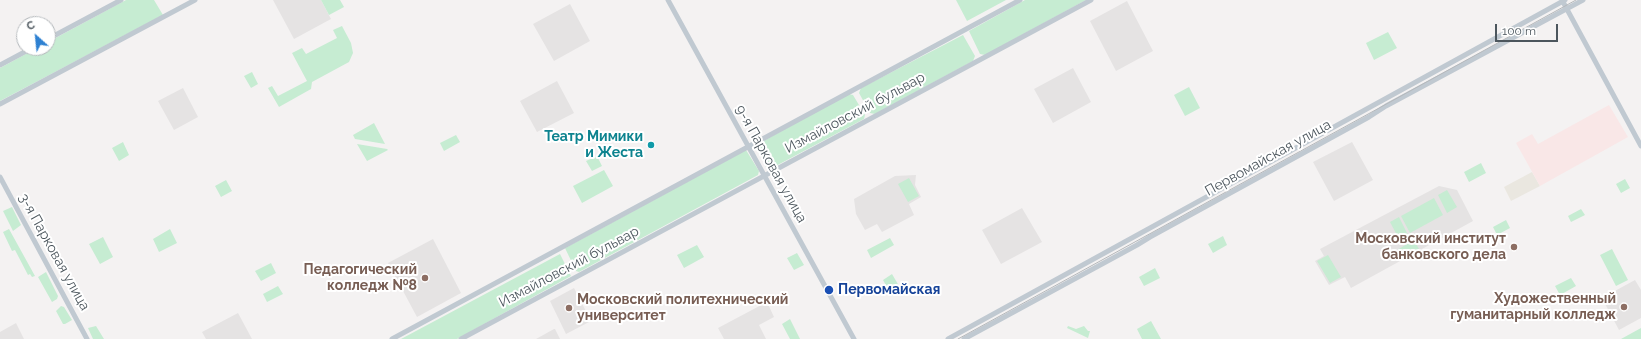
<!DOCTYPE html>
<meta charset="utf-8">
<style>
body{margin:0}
#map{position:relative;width:1641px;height:339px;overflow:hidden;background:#f4f2f2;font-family:Raleway,sans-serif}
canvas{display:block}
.north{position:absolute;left:16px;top:16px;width:40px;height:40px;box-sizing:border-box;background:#fff;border:1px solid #b7bbbe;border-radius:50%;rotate:333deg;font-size:11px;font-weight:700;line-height:16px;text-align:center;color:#4c565d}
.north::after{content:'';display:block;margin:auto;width:14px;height:18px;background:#2e81d2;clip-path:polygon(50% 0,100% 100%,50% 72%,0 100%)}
.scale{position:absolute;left:1495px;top:24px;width:63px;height:18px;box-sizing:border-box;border:2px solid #4c565d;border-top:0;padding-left:5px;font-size:12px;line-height:14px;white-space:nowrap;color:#4c565d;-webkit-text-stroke:3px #fff;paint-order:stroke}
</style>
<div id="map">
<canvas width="1641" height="339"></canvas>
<div class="north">С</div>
<div class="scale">100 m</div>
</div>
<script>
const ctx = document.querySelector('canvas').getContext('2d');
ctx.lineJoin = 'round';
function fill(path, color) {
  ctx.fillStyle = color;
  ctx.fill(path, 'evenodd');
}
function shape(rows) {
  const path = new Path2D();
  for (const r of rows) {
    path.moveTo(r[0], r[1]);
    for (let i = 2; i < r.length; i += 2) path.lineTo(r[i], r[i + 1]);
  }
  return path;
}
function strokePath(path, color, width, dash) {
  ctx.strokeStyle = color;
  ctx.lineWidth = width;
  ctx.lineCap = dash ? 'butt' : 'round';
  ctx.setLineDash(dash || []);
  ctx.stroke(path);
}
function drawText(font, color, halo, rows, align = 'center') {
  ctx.font = font + ' Raleway,sans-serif';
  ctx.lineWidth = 4;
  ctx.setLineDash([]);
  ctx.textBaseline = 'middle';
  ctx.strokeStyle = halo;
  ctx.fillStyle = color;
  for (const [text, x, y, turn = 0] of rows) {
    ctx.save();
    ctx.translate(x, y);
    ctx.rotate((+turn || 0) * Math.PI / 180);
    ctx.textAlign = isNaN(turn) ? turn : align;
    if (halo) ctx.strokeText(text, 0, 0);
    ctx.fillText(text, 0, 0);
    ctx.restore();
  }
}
fill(shape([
 [1532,172,1540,186,1511,201,1504,187]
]), '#eae7e0');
fill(shape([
 [273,0,321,0,331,19,294,39],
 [1127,1,1153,51,1116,71,1090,21],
 [570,4,590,41,554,61,533,24],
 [1073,68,1091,102,1053,123,1034,89],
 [557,81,574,113,537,132,520,101],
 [183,88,198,117,174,130,158,101],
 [1352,142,1373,180,1334,201,1313,162],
 [916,175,915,185,921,197,909,204,914,215,882,232,877,224,865,230,856,214,854,199,895,176],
 [1439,186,1457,190,1473,221,1351,288,1345,277,1329,285,1315,261,1324,256,1320,249],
 [1022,208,1042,242,1001,264,982,230],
 [433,239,461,293,417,317,388,263],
 [1635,280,1641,290,1641,318,1619,330,1602,298],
 [574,288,591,321,566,334,550,301],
 [767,302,774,317,759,325,766,339,724,339,718,328],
 [238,313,252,339,206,339,202,332],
 [16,323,24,339,0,339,0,332],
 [555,329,560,339,536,339,554,329]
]), '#e5e3e3');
fill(shape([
 [1609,105,1628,137,1540,186,1516,143,1532,134,1538,144]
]), '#f9e7e7');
fill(shape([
 [126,0,154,0,163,15,0,101,0,68,37,48,48,48,48,42],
 [321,0,340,0,344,7,329,15],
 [956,0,1006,0,967,21],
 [1025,0,1086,0,985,55,980,54,969,31],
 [342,26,351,43,353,53,349,62,312,82,311,89,279,107,268,88,272,86,278,96,307,81,292,53,302,48,306,54,337,38,333,30],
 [1388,32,1397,48,1374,60,1366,43],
 [963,35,975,56,973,61,875,114,870,113,859,93,861,88],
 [252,72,258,84,251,88,244,76],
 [1189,87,1200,108,1185,116,1174,95],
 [849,94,853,95,865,115,864,119,772,168,768,168,766,167,756,145],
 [374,123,385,144,355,139,353,135],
 [456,135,460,142,444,151,440,143],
 [123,142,129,155,119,161,112,148],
 [357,144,387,149,388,150,367,161],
 [746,150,759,171,758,175,579,272,576,271,565,248],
 [597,156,602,166,592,171,586,161],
 [1481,163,1486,173,1469,182,1464,172],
 [604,170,613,186,582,203,573,186],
 [909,178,919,196,908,202,898,184],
 [1625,179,1630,188,1621,193,1616,184],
 [226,180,232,191,221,197,215,186],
 [1447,190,1457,207,1447,213,1438,195],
 [1434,198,1443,215,1410,233,1401,216],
 [12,207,21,225,13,231,3,211],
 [1581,209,1585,215,1571,222,1568,216],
 [1399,217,1408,235,1399,239,1390,222],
 [1506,220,1510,228,1497,235,1493,227],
 [9,229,35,276,32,277,30,274,28,275,15,250,12,251,3,232],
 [170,229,177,243,159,252,153,239],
 [1223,236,1227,245,1213,253,1208,244],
 [103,237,113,257,100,264,89,244],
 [890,238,894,245,871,258,867,250],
 [1414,240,1419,249,1402,258,1397,250],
 [697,245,704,257,684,268,677,255],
 [1612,249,1628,280,1616,286,1600,255],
 [797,253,804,265,794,270,787,258],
 [560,254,571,276,457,339,401,339],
 [1328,255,1341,277,1330,283,1317,261],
 [271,263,276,273,261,281,255,271],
 [1155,268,1160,278,1144,286,1139,277],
 [46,272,58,296,57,299,52,302,38,277],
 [892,274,902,291,892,296,883,280],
 [1571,278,1576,286,1560,295,1555,286],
 [278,286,283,294,267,302,263,294],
 [61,306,64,307,72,320,65,324,63,324,56,311],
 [790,319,800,339,790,339,782,324],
 [1151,321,1161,339,1142,339,1137,329],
 [96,326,104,339,93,339,88,328],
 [1068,326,1076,329,1084,326,1088,331,1090,331,1088,338,1067,328],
 [1641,328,1641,339,1621,339]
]), '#c6ecd2');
strokePath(shape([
 [668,0,854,339],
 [1562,0,1641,146],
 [48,39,121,0],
 [0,65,32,48],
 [0,104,195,0],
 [0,177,87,339],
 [392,339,1020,0],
 [461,339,1091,0],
 [948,339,1565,0],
 [964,339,1137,245,1150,237,1369,117,1386,106,1583,0]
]), '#c0c9d1', 5);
strokePath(shape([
 [958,339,1576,0]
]), '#b5b8bb', 1);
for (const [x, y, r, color] of [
 [651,145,4,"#0f9aa8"],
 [1514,247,4,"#8d6e63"],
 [425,278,4,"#8d6e63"],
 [829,290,5,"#1a4fb4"],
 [1624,307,4,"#8d6e63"],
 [569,308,4,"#8d6e63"]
]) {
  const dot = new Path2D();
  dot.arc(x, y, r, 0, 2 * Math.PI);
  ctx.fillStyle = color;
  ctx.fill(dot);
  strokePath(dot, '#fff', 1.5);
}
drawText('14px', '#4c565d', '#fff', [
 ["Измайловский бульвар",855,113,-28],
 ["Первомайская улица",1268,158,-29],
 ["9-я Парковая улица",771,164,61],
 ["3-я Парковая улица",54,252,61],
 ["Измайловский бульвар",569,267,-28]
]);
drawText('bold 14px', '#0d838f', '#fff', [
 ["Театр Мимики",643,137],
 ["и Жеста",643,153]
], 'right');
drawText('bold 14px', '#785e54', '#fff', [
 ["Московский институт",1506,239],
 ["банковского дела",1506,255],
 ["Педагогический",417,270],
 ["колледж №8",417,286],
 ["Художественный",1616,299],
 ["гуманитарный колледж",1616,315],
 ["Московский политехнический",577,300,"left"],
 ["университет",577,316,"left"]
], 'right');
drawText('bold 14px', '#164399', '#fff', [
 ["Первомайская",838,290]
], 'left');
</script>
